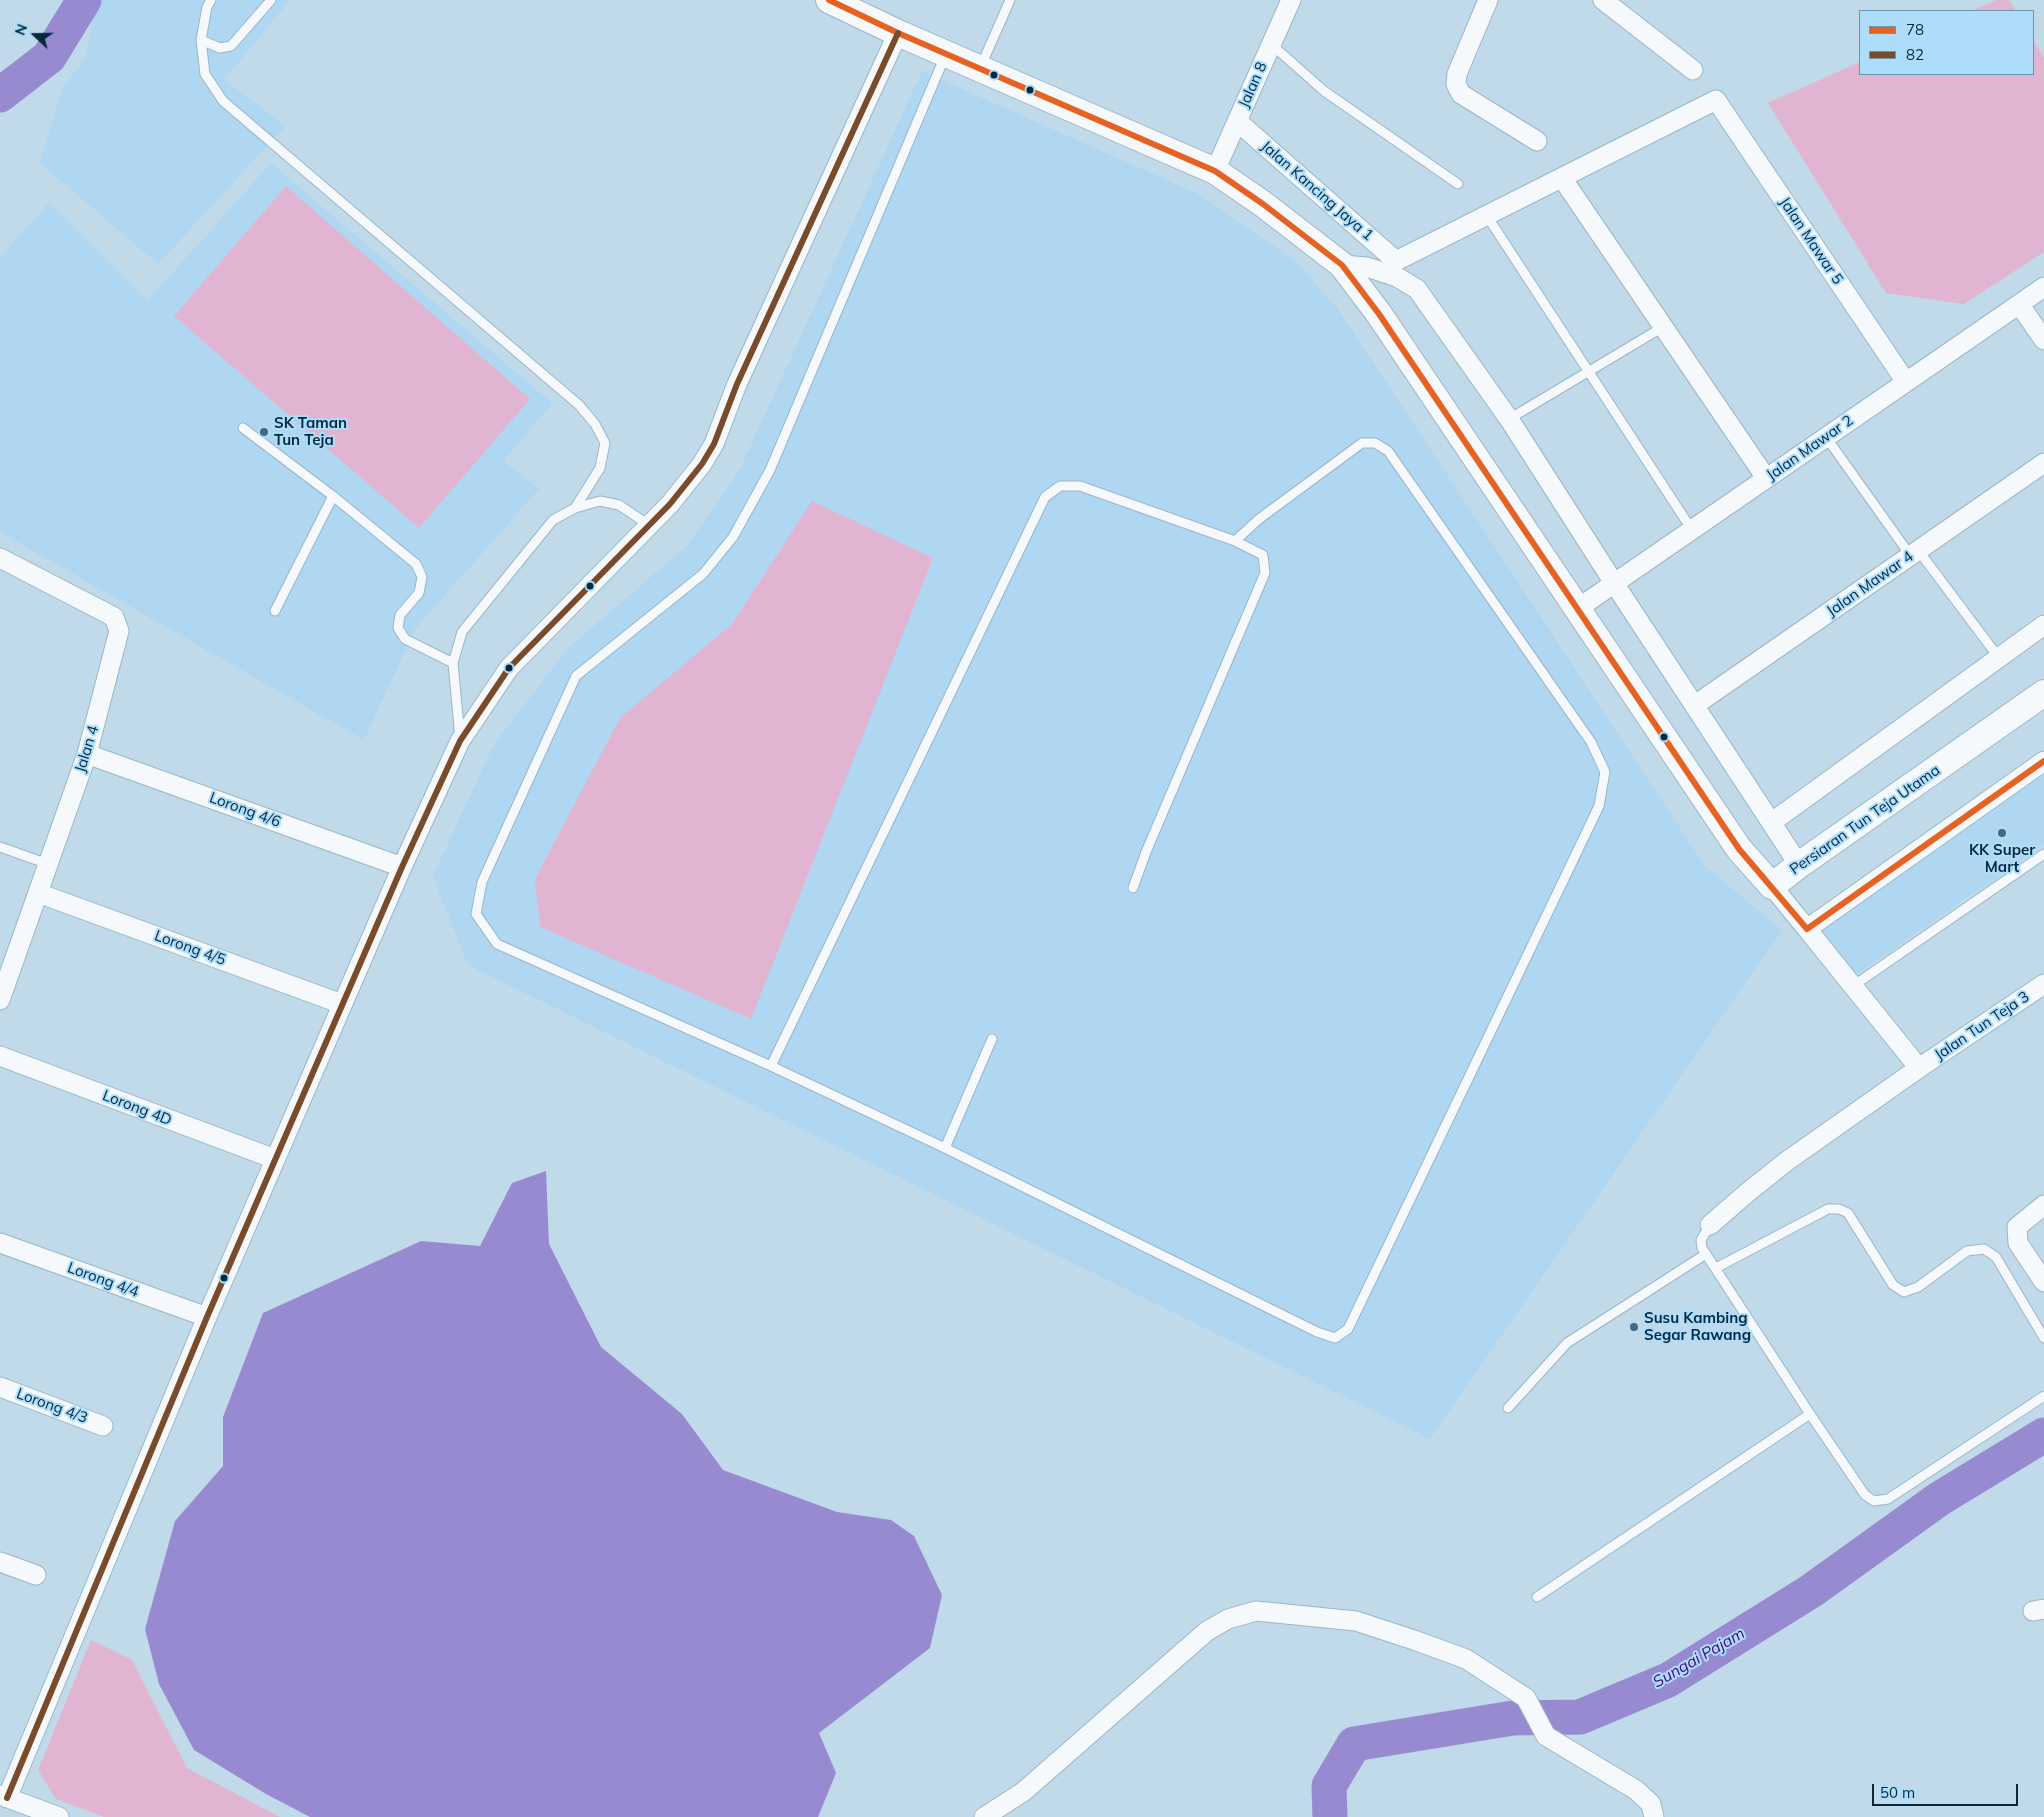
<!DOCTYPE html>
<style>
body{margin:0}
#map{position:relative;width:2044px;height:1817px;overflow:hidden;background:#c0daea;font-family:Mulish,sans-serif}
canvas{display:block}
.legend{position:absolute;left:1859px;top:10px;width:175px;height:65px;box-sizing:border-box;background:#aeddfc;border:1px solid #6a95b0;margin:0;padding:6px 9px;list-style:none;font-size:15px;color:#052a3e}
.legend li{display:flex;align-items:center;gap:10px;height:25px}
.legend b{width:25px;border:1px solid #6a95b0}
.north{position:absolute;left:10px;top:10px;width:50px;height:50px;-webkit-text-stroke:4px #aeddfc;paint-order:stroke;rotate:291deg;font-size:14px;font-weight:700;line-height:20px;text-align:center;color:#052a3e}
.north::after{content:'';display:block;margin:auto;width:18px;height:22px;background:#052a3e;clip-path:polygon(50% 0,100% 100%,50% 72%,0 100%)}
.scale{position:absolute;left:1872px;top:1784px;width:146px;height:22px;box-sizing:border-box;border:2px solid #052a3e;border-top:0;padding-left:6px;font-size:15px;line-height:18px;white-space:nowrap;color:#052a3e;-webkit-text-stroke:4px #aeddfc;paint-order:stroke}
</style>
<div id="map">
<canvas width="2044" height="1817"></canvas>
<ul class="legend">
<li><b style="height:6px;background:#e66223"></b>78</li>
<li><b style="height:6px;background:#7a4b2a"></b>82</li>
</ul>
<div class="north">N</div>
<div class="scale">50 m</div>
</div>
<script>
const ctx = document.querySelector('canvas').getContext('2d');
ctx.lineJoin = 'round';
function fill(path, color) {
  ctx.fillStyle = color;
  ctx.fill(path, 'evenodd');
}
function shape(rows) {
  const path = new Path2D();
  for (const r of rows) {
    path.moveTo(r[0], r[1]);
    for (let i = 2; i < r.length; i += 2) path.lineTo(r[i], r[i + 1]);
  }
  return path;
}
function strokePath(path, color, width, dash) {
  ctx.strokeStyle = color;
  ctx.lineWidth = width;
  ctx.lineCap = dash ? 'butt' : 'round';
  ctx.setLineDash(dash || []);
  ctx.stroke(path);
}
function drawText(font, color, halo, rows, align = 'center') {
  ctx.font = font + ' Mulish,sans-serif';
  ctx.lineWidth = 4;
  ctx.setLineDash([]);
  ctx.textBaseline = 'middle';
  ctx.strokeStyle = halo;
  ctx.fillStyle = color;
  for (const [text, x, y, turn = 0] of rows) {
    ctx.save();
    ctx.translate(x, y);
    ctx.rotate((+turn || 0) * Math.PI / 180);
    ctx.textAlign = isNaN(turn) ? turn : align;
    if (halo) ctx.strokeText(text, 0, 0);
    ctx.fillText(text, 0, 0);
    ctx.restore();
  }
}
fill(shape([
 [96,0,290,0,224,80,286,126,158,264,40,163,62,90,86,56],
 [922,71,1198,194,1294,260,1336,306,1705,866,1782,930,1430,1439,468,965,433,876,494,744,568,648,688,545,740,469],
 [271,163,552,403,504,461,539,489,415,629,364,740,0,532,0,257,50,202,148,300],
 [2044,772,2044,844,1856,975,1820,931]
]), '#afd7f1');
fill(shape([
 [1996,0,2009,0,2016,11,1971,11],
 [2033,39,2044,58,2044,252,1964,304,1886,293,1768,103,1860,62,1860,74,2033,74],
 [286,186,530,399,419,528,174,316],
 [812,501,933,558,751,1019,540,927,535,879,620,718,732,624],
 [91,1640,132,1660,187,1768,280,1817,104,1817,56,1799,38,1770]
]), '#e1b5d1');
fill(shape([
 [546,1171,549,1244,601,1347,682,1414,723,1470,837,1512,891,1520,914,1536,942,1595,930,1648,819,1733,836,1773,818,1817,310,1817,266,1794,194,1750,159,1684,145,1629,175,1521,223,1466,223,1417,263,1313,421,1241,480,1246,512,1183]
]), '#988ad1');
strokePath(shape([
 [0,95,49,57,84,0],
 [1330,1817,1329,1786,1354,1744,1513,1718,1580,1717,1668,1680,1811,1591,1939,1499,2044,1435]
]), '#988ad1', 35);
const lane = shape([
 [211,0,207,7,201,40,205,74,223,101,579,405,595,424,605,443,600,468,575,508],
 [201,40,220,48,231,46,271,0],
 [1271,44,1324,91,1458,184],
 [981,66,1010,0],
 [1487,216,1692,530],
 [1509,419,1663,327],
 [243,428,333,496,416,564,422,577,419,593,400,615,398,628,405,639,453,663],
 [1826,437,1910,555],
 [1918,550,1999,658],
 [275,611,333,496],
 [460,738,453,663,462,632,553,520,575,508,600,501,619,505,649,525],
 [0,847,48,864],
 [1133,888,1146,852,1265,573,1263,555,1235,541],
 [1853,986,2044,854],
 [771,1066,1045,497,1060,486,1080,486,1235,541,1259,519,1362,443,1375,443,1388,451,1591,742,1605,772,1599,806,1348,1329,1335,1338,1317,1332,945,1148,771,1066,497,944,476,914,482,882,576,676,703,574,733,537,770,470,945,56],
 [945,1148,992,1039],
 [1710,1225,1701,1240,1702,1248,1810,1414,1865,1495,1874,1501,1888,1499,2044,1396],
 [1716,1268,1828,1209,1839,1209,1848,1213,1893,1285,1904,1292,1918,1287,1967,1251,1984,1249,1996,1257,2044,1338],
 [1508,1408,1567,1343,1706,1254],
 [1537,1597,1810,1414]
]);
const street = shape([
 [1488,0,1457,74,1456,84,1461,94,1537,141],
 [1603,0,1693,70],
 [1237,121,1396,261],
 [1215,171,1291,0],
 [1562,178,1766,478],
 [1396,261,1716,100,1906,382],
 [1342,265,1367,267,1397,277,1417,289,1509,419,1614,583,1799,865],
 [2019,304,2044,340],
 [0,558,114,617,119,631,87,754,0,1000],
 [1577,609,2044,287],
 [1695,705,2044,463],
 [87,754,402,867],
 [1772,822,2044,625],
 [1772,886,1807,929,2044,761],
 [38,893,342,1004],
 [1807,929,1919,1068],
 [0,1056,275,1159],
 [2044,1205,2017,1227,2018,1243,2044,1282],
 [1710,1225,1748,1192,1787,1161,1919,1068,2044,984],
 [0,1243,207,1317],
 [0,1387,103,1426],
 [0,1562,36,1575],
 [2033,1611,2044,1609],
 [0,1795,59,1817],
 [7,1798,207,1317,402,867,460,741,509,668,670,504,702,464,714,444,737,384,898,33],
 [984,1817,1023,1792,1207,1631,1228,1619,1256,1611,1356,1621,1414,1640,1466,1659,1526,1698,1546,1736,1636,1790,1651,1804,1654,1817]
]);
const secondary = shape([
 [829,0,898,33,1215,171,1263,204,1342,265,1379,314,1739,849,1772,886,1799,865,2044,693]
]);
strokePath(lane, '#9ab5c6', 11);
strokePath(street, '#9ab5c6', 21);
strokePath(secondary, '#9ab5c6', 28);
strokePath(lane, '#f6f9fc', 9);
strokePath(street, '#f6f9fc', 19);
strokePath(secondary, '#f6f9fc', 26);
strokePath(shape([
 [829,0,898,33,1215,171,1263,204,1342,265,1379,314,1739,849,1807,929,2044,761]
]), '#e66223', 6);
strokePath(shape([
 [7,1798,207,1317,402,867,460,741,509,668,670,504,702,464,714,444,737,384,898,33]
]), '#7a4b2a', 6);
for (const [x, y, r, color] of [
 [994,75,4.5,"#052a3e"],
 [1030,90,4.5,"#052a3e"],
 [264,432,5,"#46687a"],
 [590,586,4.5,"#052a3e"],
 [509,668,4.5,"#052a3e"],
 [1664,737,4.5,"#052a3e"],
 [2002,833,5,"#46687a"],
 [224,1278,4.5,"#052a3e"],
 [1634,1327,5,"#46687a"]
]) {
  const dot = new Path2D();
  dot.arc(x, y, r, 0, 2 * Math.PI);
  ctx.fillStyle = color;
  ctx.fill(dot);
  strokePath(dot, '#aeddfc', 2);
}
drawText('15px', '#052a3e', '#aeddfc', [
 ["Jalan 8",1253,85,-66],
 ["Jalan Kancing Jaya 1",1317,191,41],
 ["Jalan Mawar 5",1811,241,56],
 ["Jalan Mawar 2",1810,448,-35],
 ["Jalan Mawar 4",1870,584,-35],
 ["Jalan 4",87,749,-73],
 ["Lorong 4/6",245,810,20],
 ["Persiaran Tun Teja Utama",1865,820,-35],
 ["Lorong 4/5",190,948,20],
 ["Jalan Tun Teja 3",1982,1026,-34],
 ["Lorong 4D",137,1108,21],
 ["Lorong 4/4",103,1280,20],
 ["Lorong 4/3",52,1406,20]
]);
drawText('bold 15px', '#052a3e', '#aeddfc', [
 ["SK Taman",274,423],
 ["Tun Teja",274,440],
 ["KK Super",2002,850,"center"],
 ["Mart",2002,867,"center"],
 ["Susu Kambing",1644,1318],
 ["Segar Rawang",1644,1335]
], 'left');
drawText('italic 16px', '#43057f', '#aeddfc', [
 ["Sungai Pajam",1699,1658,-30]
]);
</script>
